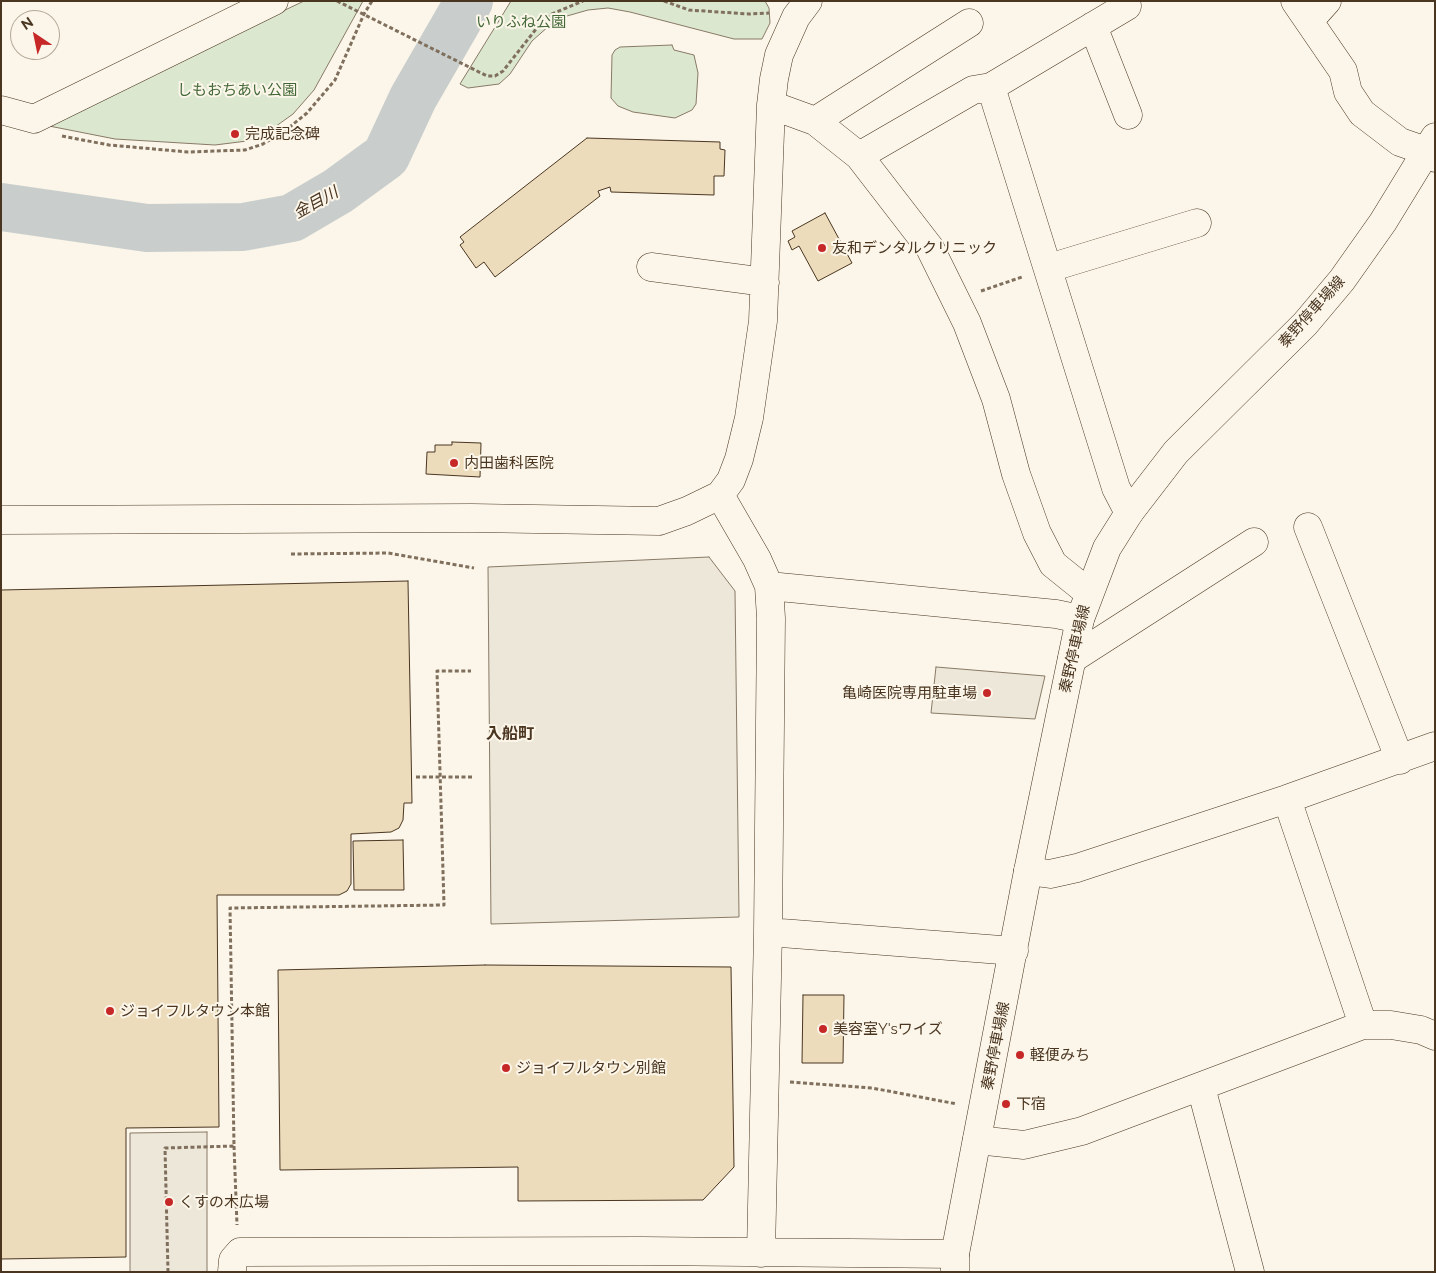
<!DOCTYPE html>
<meta charset="utf-8">
<style>
body{margin:0}
#map{position:relative;width:1436px;height:1273px;overflow:hidden;background:#fbf6e9;font-family:Raleway,sans-serif}
canvas{display:block}
.frame{position:absolute;inset:0;border:2px solid #4a3520;pointer-events:none}
.north{position:absolute;left:10px;top:10px;width:50px;height:50px;box-sizing:border-box;background:#fbf6e9;border:1px solid #b4a999;border-radius:50%;rotate:326deg;font-size:14px;font-weight:700;line-height:20px;text-align:center;color:#4a3520}
.north::after{content:'';display:block;margin:auto;width:18px;height:22px;background:#c62828;clip-path:polygon(50% 0,100% 100%,50% 72%,0 100%)}
</style>
<div id="map">
<canvas width="1436" height="1273"></canvas>
<div class="frame"></div>
<div class="north">N</div>
</div>
<script>
const ctx = document.querySelector('canvas').getContext('2d');
ctx.lineJoin = 'round';
function fill(path, color) {
  ctx.fillStyle = color;
  ctx.fill(path, 'evenodd');
}
function shape(rows) {
  const path = new Path2D();
  for (const r of rows) {
    path.moveTo(r[0], r[1]);
    for (let i = 2; i < r.length; i += 2) path.lineTo(r[i], r[i + 1]);
  }
  return path;
}
function strokePath(path, color, width, dash) {
  ctx.strokeStyle = color;
  ctx.lineWidth = width;
  ctx.lineCap = dash ? 'butt' : 'round';
  ctx.setLineDash(dash || []);
  ctx.stroke(path);
}
function drawText(font, color, halo, rows, align = 'center') {
  ctx.font = font + ' Raleway,"Noto Sans JP",sans-serif';
  ctx.lineWidth = 4;
  ctx.setLineDash([]);
  ctx.textBaseline = 'middle';
  ctx.strokeStyle = halo;
  ctx.fillStyle = color;
  for (const [text, x, y, turn = 0] of rows) {
    ctx.save();
    ctx.translate(x, y);
    ctx.rotate((+turn || 0) * Math.PI / 180);
    ctx.textAlign = isNaN(turn) ? turn : align;
    if (halo) ctx.strokeText(text, 0, 0);
    ctx.fillText(text, 0, 0);
    ctx.restore();
  }
}
const green = shape([
 [304,1,363,1,314,90,293,114,272,129,247,141,215,145,115,139,44,125,304,1],
 [511,1,765,1,769,8,770,23,762,39,734,39,630,12,608,8,588,10,567,16,550,25,532,41,510,74,499,84,468,88,460,84,511,1],
 [672,45,674,50,694,55,698,73,696,104,692,110,675,118,633,112,618,106,611,98,612,55,615,50,620,47,672,45]
]);
fill(green, '#dce7d0');
strokePath(green, '#887966', 1);
const parking = shape([
 [709,557,735,591,739,917,491,924,488,567,709,557],
 [936,667,1045,676,1035,719,931,713,936,667],
 [207,1132,207,1272,130,1272,130,1133,207,1132]
]);
fill(parking, '#ede7d9');
strokePath(parking, '#887966', 1);
strokePath(shape([
 [1,207,147,228,243,227,292,218,338,191,386,156,413,98,469,1]
]), '#c9cecd', 48);
const building = shape([
 [587,138,720,142,720,149,725,150,724,176,714,176,714,195,611,192,610,187,598,191,600,196,495,277,484,262,476,268,460,245,464,242,460,237,587,138],
 [825,213,852,263,818,281,799,246,792,250,788,241,795,237,792,231,825,213],
 [452,442,481,443,480,477,426,474,427,452,435,452,435,445,452,445,452,442],
 [408,581,412,803,404,803,403,820,399,828,391,832,351,834,351,884,347,891,339,895,217,895,219,1127,126,1128,126,1257,1,1259,1,590,408,581],
 [403,840,404,890,354,890,353,841,403,840],
 [485,965,731,967,734,1167,703,1200,518,1201,518,1167,280,1170,278,970,485,965],
 [803,995,844,995,843,1063,802,1063,803,995]
]);
fill(building, '#ecdcbc');
strokePath(building, '#4a3520', 1);
const minor = shape([
 [1295,1,1343,71,1348,92,1362,113,1400,142,1426,151,1435,158],
 [1309,21,1327,1],
 [1093,26,1128,115],
 [991,87,1116,488,1129,513],
 [771,105,815,121,859,156,930,248,967,323,996,399,1016,474,1037,533,1053,564,1089,593],
 [1,110,34,119,274,1],
 [815,121,969,23],
 [859,156,973,90,991,87,1127,6,1124,1],
 [651,267,765,282],
 [1049,268,1197,223],
 [720,495,757,559,769,586,771,618,768,932,761,1253],
 [1,520,472,518,659,521,687,511,720,495,731,480,739,459,749,418,763,321,771,105,774,79,779,55,796,17,808,1],
 [1308,527,1400,760],
 [769,586,1056,614,1080,619],
 [1072,659,1254,542],
 [1287,799,1363,1025],
 [1028,871,1050,874,1077,868,1287,799,1435,746],
 [768,932,1014,951],
 [1201,1087,1250,1272],
 [977,1140,1024,1145,1082,1131,1363,1025,1391,1025,1421,1030,1435,1036],
 [232,1272,233,1260,240,1252,642,1251,955,1254]
]);
const major = shape([
 [955,1272,955,1254,1028,871,1080,619,1107,548,1129,513,1176,452,1305,324,1342,280,1383,222,1435,137]
]);
strokePath(minor, '#4a3520', 29);
strokePath(major, '#4a3520', 29);
strokePath(shape([
 [337,1,487,76,495,76,503,71,540,24,552,14,583,1],
 [664,1,689,10,749,14,769,13],
 [62,136,109,145,188,152,245,150,263,144,286,130,307,113,335,80,364,14,372,1],
 [981,291,1022,277],
 [291,554,388,553,474,568],
 [416,777,473,777],
 [790,1082,872,1088,957,1104],
 [234,1146,237,1225],
 [168,1272,165,1148,234,1146,230,908,444,905,437,671,471,671]
]), '#7f6f5c', 3, [4, 2.5]);
strokePath(minor, '#fbf6e9', 28);
strokePath(major, '#fbf6e9', 28);
for (const [x, y, r, color] of [
 [235,134,5,"#c62828"],
 [822,248,5,"#c62828"],
 [454,463,5,"#c62828"],
 [987,693,5,"#c62828"],
 [110,1011,5,"#c62828"],
 [823,1029,5,"#c62828"],
 [1020,1055,5,"#c62828"],
 [506,1068,5,"#c62828"],
 [1006,1104,5,"#c62828"],
 [169,1202,5,"#c62828"]
]) {
  const dot = new Path2D();
  dot.arc(x, y, r, 0, 2 * Math.PI);
  ctx.fillStyle = color;
  ctx.fill(dot);
  strokePath(dot, '#fbf6e9', 2);
}
drawText('15px', '#436837', '#fbf6e9', [
 ["いりふね公園",521,22],
 ["しもおちあい公園",237,90]
]);
drawText('15px', '#4a3520', '#fbf6e9', [
 ["完成記念碑",245,134],
 ["友和デンタルクリニック",832,248],
 ["内田歯科医院",464,463],
 ["亀崎医院専用駐車場",977,693,"right"],
 ["ジョイフルタウン本館",120,1011],
 ["美容室Y'sワイズ",833,1029],
 ["軽便みち",1030,1055],
 ["ジョイフルタウン別館",516,1068],
 ["下宿",1016,1104],
 ["くすの木広場",179,1202]
], 'left');
drawText('15px', '#4a3520', '#fbf6e9', [
 ["秦野停車場線",1312,312,-48],
 ["秦野停車場線",1075,649,-77],
 ["秦野停車場線",996,1046,-79]
]);
drawText('italic 16px', '#4a3520', '#fbf6e9', [
 ["金目川",316,203,-29]
]);
drawText('bold 16px', '#4a3520', '#fbf6e9', [
 ["入船町",510,734]
]);
</script>
